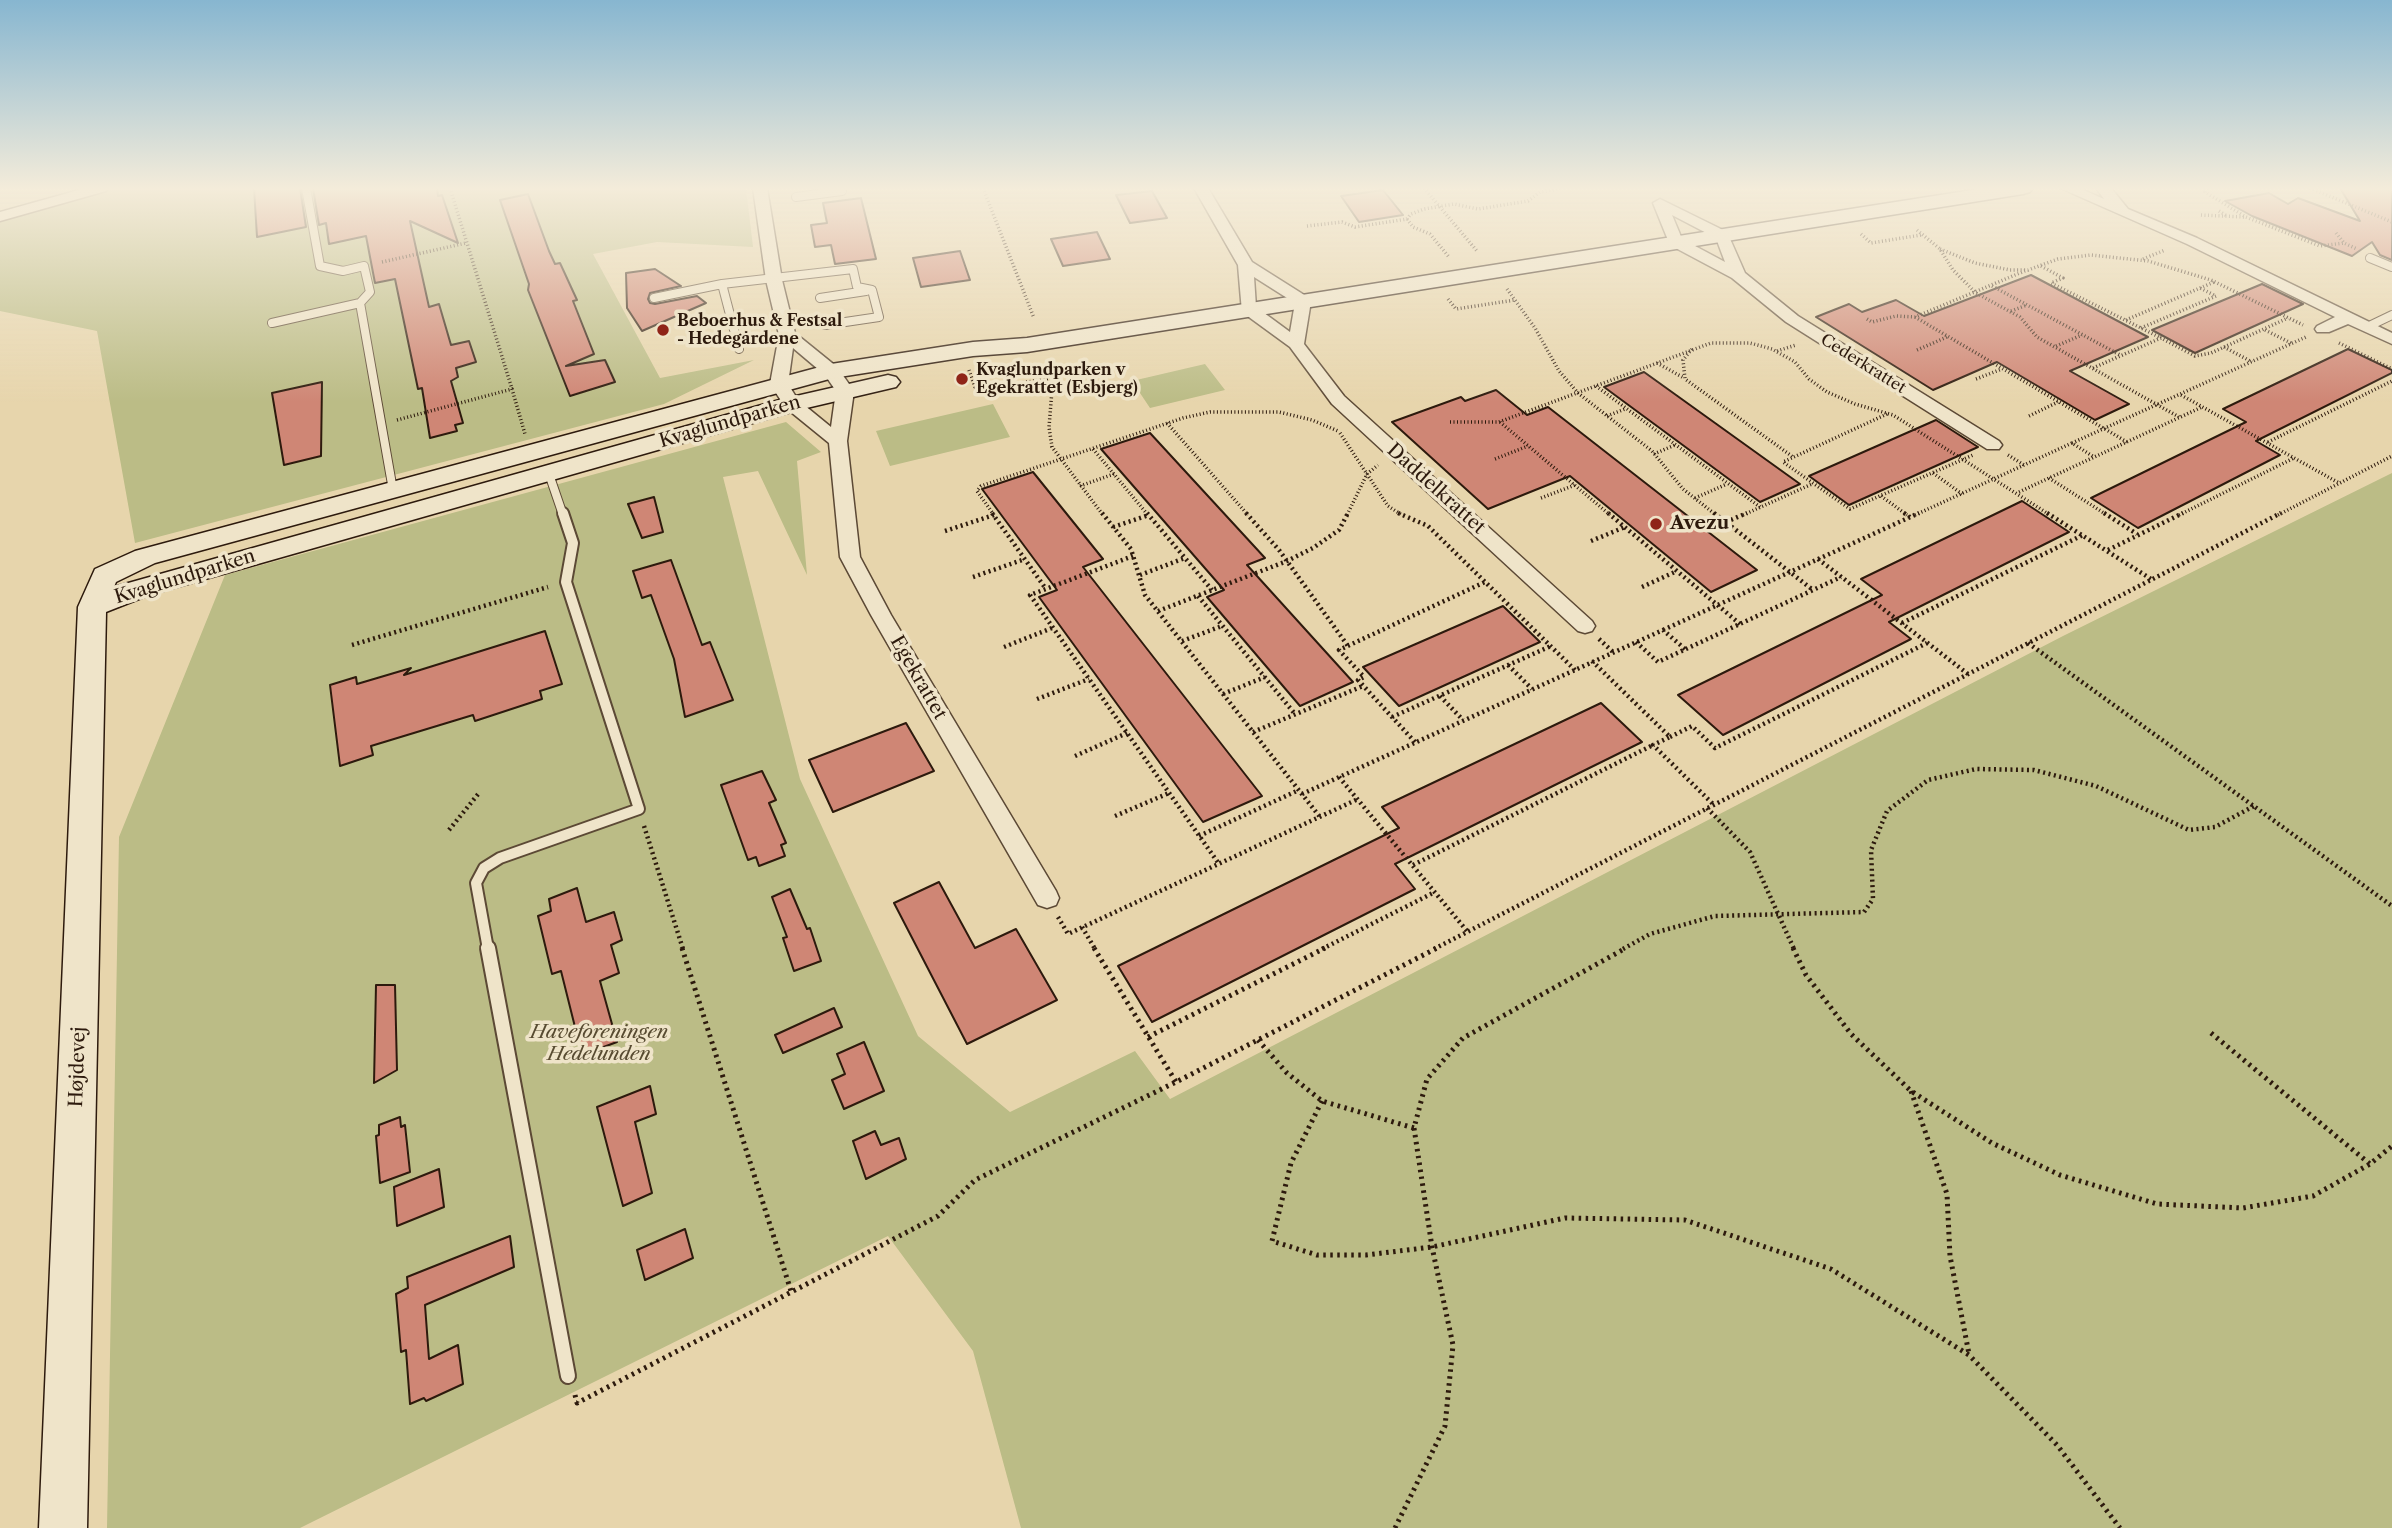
<!DOCTYPE html>
<meta charset="utf-8">
<style>
body{margin:0}
canvas{display:block;background:#e7d5ac}
</style>
<canvas width="2392" height="1528"></canvas>
<script>
const ctx = document.querySelector('canvas').getContext('2d');
ctx.lineJoin = 'round';
function fill(path, color) {
  ctx.fillStyle = color;
  ctx.fill(path, 'evenodd');
}
function shape(rows) {
  const path = new Path2D();
  for (const r of rows) {
    path.moveTo(r[0], r[1]);
    for (let i = 2; i < r.length; i += 2) path.lineTo(r[i], r[i + 1]);
  }
  return path;
}
function strokePath(path, color, width, dash) {
  ctx.strokeStyle = color;
  ctx.lineWidth = width;
  ctx.lineCap = dash ? 'butt' : 'round';
  ctx.setLineDash(dash || []);
  ctx.stroke(path);
}
function drawText(font, color, halo, rows, align = 'center') {
  ctx.font = font + ' "Libre Caslon Text",serif';
  ctx.lineWidth = 7;
  ctx.setLineDash([]);
  ctx.textBaseline = 'middle';
  ctx.strokeStyle = halo;
  ctx.fillStyle = color;
  for (const [text, x, y, turn = 0] of rows) {
    ctx.save();
    ctx.translate(x, y);
    ctx.rotate((+turn || 0) * Math.PI / 180);
    ctx.textAlign = isNaN(turn) ? turn : align;
    if (halo) ctx.strokeText(text, 0, 0);
    ctx.fillText(text, 0, 0);
    ctx.restore();
  }
}
fill(shape([
 [110,188,746,188,753,247,657,242,593,254,660,378,754,360,664,404,135,543,97,331,0,311,0,220],
 [1205,364,1225,390,1150,408,1132,381],
 [993,404,1010,437,890,466,876,431],
 [786,422,821,452,797,461,807,575,758,471,723,477,800,779,918,1036,1010,1112,1135,1051,1170,1099,2063,636,2392,473,2392,1528,1021,1528,973,1351,888,1236,300,1528,107,1528,119,837,225,575]
]), '#bbbc86');
const building = shape([
 [254,188,300,188,306,227,257,237,254,188],
 [313,188,437,188,438,196,442,195,458,243,410,221,429,307,439,304,451,345,469,341,476,362,456,368,458,377,451,381,463,423,455,425,457,431,430,438,422,388,418,389,395,279,375,283,366,236,329,244,326,223,319,225,313,188],
 [2340,188,2392,188,2392,260,2380,255,2372,242,2352,256,2252,216,2225,201,2269,193,2288,204,2298,198,2360,221,2340,188],
 [1383,190,1403,215,1359,222,1341,196,1383,190],
 [1152,191,1167,218,1130,223,1116,195,1152,191],
 [528,194,549,251,555,264,560,263,577,300,573,301,594,354,566,366,605,360,615,382,570,396,528,290,529,284,500,200,528,194],
 [861,198,876,259,835,264,831,245,815,247,811,225,827,223,823,203,861,198],
 [1097,232,1110,259,1063,266,1051,239,1097,232],
 [960,251,970,280,921,287,913,258,960,251],
 [655,269,681,286,650,293,648,299,650,303,655,304,697,296,706,303,642,331,627,308,626,273,655,269],
 [2031,275,2148,337,2070,371,2129,404,2095,420,1997,362,1933,390,1816,317,1849,304,1862,312,1896,300,1924,316,2031,275],
 [2262,284,2303,304,2195,353,2152,330,2262,284],
 [2348,349,2392,370,2392,373,2256,441,2280,455,2138,528,2091,498,2246,422,2223,409,2348,349],
 [1644,372,1800,484,1760,502,1604,387,1644,372],
 [322,382,321,456,284,465,272,393,322,382],
 [1496,390,1527,415,1548,407,1757,570,1711,592,1570,476,1488,509,1392,422,1461,397,1465,401,1496,390],
 [1936,420,1978,447,1849,505,1809,476,1936,420],
 [1150,433,1265,558,1247,565,1353,682,1300,706,1207,597,1224,590,1101,449,1150,433],
 [1033,472,1103,559,1083,567,1262,796,1203,822,1039,597,1057,590,982,489,1033,472],
 [654,497,663,532,642,538,628,504,654,497],
 [2022,501,2069,532,1889,622,1911,639,1723,735,1678,695,1882,595,1861,579,2022,501],
 [671,560,702,645,710,642,733,700,685,717,674,659,651,595,642,598,633,571,671,560],
 [1503,606,1540,642,1399,706,1363,667,1503,606],
 [545,631,562,684,540,691,542,699,475,721,473,715,371,746,373,755,340,766,330,685,356,677,357,684,411,668,404,675,545,631],
 [1601,703,1642,742,1395,864,1415,889,1152,1022,1118,966,1399,828,1382,807,1601,703],
 [906,723,934,771,833,812,809,760,906,723],
 [762,771,776,800,769,803,786,843,781,845,785,856,759,866,756,857,748,860,721,785,762,771],
 [939,882,975,948,1016,929,1057,1000,967,1044,894,903,939,882],
 [577,888,586,922,614,912,622,940,611,945,619,973,600,981,617,1042,582,1055,561,971,552,974,538,916,551,911,549,899,577,888],
 [790,889,807,929,810,928,821,961,794,971,783,938,787,937,772,897,790,889],
 [376,985,395,985,397,1070,374,1083,376,985],
 [834,1008,842,1027,783,1053,775,1035,834,1008],
 [864,1042,884,1091,844,1109,832,1080,845,1074,837,1054,864,1042],
 [650,1086,656,1114,635,1122,652,1193,623,1206,597,1107,650,1086],
 [400,1117,401,1127,405,1125,410,1172,380,1183,376,1136,379,1135,379,1125,400,1117],
 [875,1131,881,1145,899,1138,906,1159,866,1179,853,1141,875,1131],
 [439,1169,444,1207,397,1226,394,1187,439,1169],
 [685,1229,693,1258,645,1280,637,1250,685,1229],
 [510,1236,514,1267,425,1305,429,1359,458,1345,463,1384,426,1401,424,1398,410,1404,406,1350,401,1352,396,1294,408,1288,407,1277,510,1236]
]);
fill(building, '#cf8675');
strokePath(building, '#2d1a0d', 2);
const laneFar2 = shape([
 [306,188,320,266,343,271,364,266,370,292,360,303,393,490],
 [796,197,842,191,841,188],
 [2370,258,2392,267],
 [722,284,739,349],
 [654,298,722,284,853,269,857,287,872,290,879,317,825,325],
 [820,298,866,291],
 [272,323,360,303],
 [2367,327,2392,315],
 [549,474,563,515]
]);
const laneFar1 = shape([
 [488,949,476,883,484,868,500,858,639,809,566,582,573,543,563,513]
]);
const lane = shape([
 [488,948,568,1376]
]);
const street = shape([
 [86,188,108,188,106,191,0,221,0,212,86,188],
 [753,188,767,188,782,280,795,333,837,367,854,391,847,441,860,557,891,615,1056,891,1059,898,1056,905,1047,908,1038,905,871,615,840,557,829,443,786,408,770,384,779,335,766,280,753,188],
 [793,348,825,375,836,391,831,427,798,400,788,384,793,348],
 [1194,188,1208,188,1252,262,1309,298,1311,301,1304,344,1344,396,1592,621,1595,626,1592,631,1585,633,1578,631,1332,404,1290,347,1242,312,1238,265,1194,188],
 [1254,277,1295,303,1290,332,1256,307,1254,277],
 [2060,188,2079,188,2104,199,2096,188,2111,188,2128,209,2197,238,2392,333,2392,344,2348,324,2329,332,2317,332,2315,329,2317,326,2335,317,2187,244,2060,188],
 [1660,199,1727,232,1745,273,1798,316,1999,441,2002,445,1999,449,1987,449,1786,322,1732,278,1670,245,1653,203,1660,199],
 [1672,215,1716,238,1725,262,1682,239,1672,215]
]);
const secondary = shape([
 [1985,188,2033,188,2030,192,2023,194,1027,352,973,356,833,378,155,563,116,582,114,587,783,399,888,375,896,377,900,382,896,387,798,410,149,595,106,612,87,1528,39,1528,78,607,95,569,135,551,831,364,973,342,1027,338,1985,188]
]);
strokePath(laneFar2, '#5c4935', 10);
strokePath(laneFar1, '#5c4935', 14);
strokePath(lane, '#5c4935', 18);
strokePath(street, '#5c4935', 3);
strokePath(secondary, '#2d1a0d', 3);
strokePath(shape([
 [450,188,512,389],
 [983,188,1034,318],
 [1424,188,1477,251],
 [2207,188,2205,192,2246,217,2320,246,2344,243],
 [2310,188,2392,222],
 [2219,211,2227,216],
 [2201,215,2245,217],
 [1407,219,1413,227,1430,234,1449,257],
 [1307,226,1342,222,1355,227,1407,219,1411,214,1424,209,1454,204,1478,209,1528,201,1540,192,1560,189],
 [1917,230,1940,249,1953,270,1976,293,2020,317,2037,337,2179,417],
 [2336,233,2344,243,2357,249],
 [1861,234,1871,243,1921,235],
 [1940,249,1975,263,2010,270,2028,270,2058,259,2091,255,2148,261,2211,280,2303,325],
 [2143,259,2165,250],
 [382,262,466,243],
 [2041,266,2063,278,2051,283,2161,338],
 [1992,286,2120,355],
 [1507,289,1535,328,1559,371,1578,393,1652,451,1683,489,1716,515],
 [1448,299,1456,309,1515,300],
 [2011,311,2027,305],
 [1915,317,2127,442],
 [1867,319,1872,322,1896,316,1915,317,2027,270],
 [2126,320,2214,282],
 [2141,328,2216,296,2200,288],
 [2265,330,2291,343],
 [2339,343,2392,369],
 [2056,346,2082,335],
 [2224,347,2252,362],
 [1692,349,1683,360,1685,379,1793,457],
 [1917,350,1947,337],
 [1777,351,1796,345],
 [1657,363,1684,378],
 [2093,368,2161,338,2195,356,2211,353,2288,318],
 [969,370,975,387,982,389,1053,378],
 [1050,370,1053,378,1049,427,1052,447,1103,515],
 [1976,379,2002,369],
 [1596,386,1760,507],
 [2181,395,2339,483],
 [1887,414,1783,462,1850,509,1973,455],
 [1607,416,1625,409],
 [2029,416,2058,402],
 [397,420,512,389,525,434],
 [1450,422,1499,422,1711,343,1750,343,1772,349,1795,362,1809,379,1827,392,1855,404,1893,415,2050,515],
 [1500,422,1610,515],
 [1167,423,1248,515],
 [1340,433,1388,506,1402,515],
 [2268,442,2392,381],
 [2072,443,2306,337],
 [1093,449,1148,515],
 [1654,454,1675,445],
 [2008,455,2024,465],
 [1495,459,1528,446],
 [1933,473,1962,494],
 [2049,478,2107,515],
 [1080,486,1114,474],
 [2019,492,2202,407],
 [1881,496,1907,515],
 [1541,498,1575,485],
 [1695,498,1727,484],
 [994,515,977,491,981,486,1183,418,1210,412,1279,412,1312,420,1338,431],
 [1347,515,1367,474,1378,465],
 [1743,515,1812,484],
 [1915,515,2072,443,2094,457],
 [2179,515,2294,458],
 [2278,515,2392,456]
]), '#2d1a0d', 3.5, [1, 2.5]);
strokePath(shape([
 [992,513,1046,589],
 [1102,513,1131,549,1145,595,1320,817],
 [1147,513,1212,590],
 [1246,513,1279,550,1348,646],
 [1398,513,1428,526,1575,670],
 [1608,513,1740,624],
 [1714,513,1813,590],
 [1904,513,1910,517],
 [2047,513,2151,579],
 [2104,513,2137,534],
 [1726,522,1747,513],
 [1113,527,1149,515],
 [945,531,994,515],
 [1591,541,1625,527],
 [2108,550,2183,513],
 [1133,556,1030,595,1219,864],
 [1818,559,1968,674],
 [1140,575,1185,558],
 [973,577,1025,559],
 [1642,587,1677,571],
 [1198,596,1295,714],
 [1158,611,1287,561,1313,548,1339,530,1348,513],
 [1902,623,2083,535],
 [1663,630,1919,513],
 [1599,639,1613,652],
 [1182,641,1222,626],
 [1636,642,1658,662,1841,577],
 [2028,643,2392,906],
 [352,645,548,587],
 [1004,647,1052,628],
 [1592,661,1670,737,1653,745,1714,805],
 [1508,665,1532,689],
 [1223,694,1265,677],
 [1440,696,1463,720],
 [1037,699,1089,679],
 [1392,717,1551,646],
 [1253,732,1363,686],
 [1670,737,1692,726,1715,748,1927,643],
 [1415,742,1358,680,1364,677,1339,650,1485,582],
 [1075,756,1127,733],
 [1339,777,1467,931],
 [1302,794,1663,630,1685,649],
 [1707,808,1750,852,1794,949],
 [1115,816,1169,793],
 [644,826,683,949],
 [449,830,479,793],
 [1199,836,1299,790],
 [1413,865,1653,745],
 [1058,917,1068,934,1358,799],
 [1082,927,1095,949],
 [1322,949,1435,892],
 [1434,949,2281,513],
 [1623,949,1650,934,1715,916,1864,912,1873,899,1871,850,1887,811,1928,780,1976,769,2034,770,2096,786,2189,830,2215,827,2254,806]
]), '#2d1a0d', 4.5, [2, 3.5]);
strokePath(shape([
 [682,948,791,1291],
 [1094,948,1176,1082],
 [1793,948,1806,975,1851,1034,1911,1091,1992,1143,2060,1175,2157,1204,2243,1208,2313,1196,2370,1164,2392,1146],
 [2211,1033,2370,1164],
 [1148,1037,1325,948],
 [1258,1040,1287,1073,1322,1101,1414,1128],
 [1911,1091,1947,1194,1950,1256,1969,1354],
 [1322,1101,1291,1163,1272,1241,1317,1255,1366,1255,1432,1247,1565,1218,1685,1220,1831,1269,1969,1355,2057,1445,2120,1528],
 [575,1395,577,1403,938,1216,975,1180,1176,1082,1437,948],
 [1395,1528,1445,1426,1453,1345,1432,1247,1414,1128,1427,1079,1463,1038,1626,948]
]), '#2d1a0d', 5, [2.5, 4.5]);
strokePath(laneFar2, '#efe4c9', 8);
strokePath(laneFar1, '#efe4c9', 10);
strokePath(lane, '#efe4c9', 14);
fill(street, '#efe4c9');
fill(secondary, '#efe4c9');
const sky = ctx.createLinearGradient(0, 0, 0, 402);
sky.addColorStop(0, '#87b6d0');
sky.addColorStop(0.47, '#f4ecda');
sky.addColorStop(1, '#f4ecda00');
ctx.fillStyle = sky;
ctx.fillRect(0, 0, 2392, 402);
for (const [x, y, r, color] of [
 [663,330,7,"#8f2418"],
 [962,379,7,"#8f2418"],
 [1656,524,7,"#8f2418"]
]) {
  const dot = new Path2D();
  dot.arc(x, y, r, 0, 2 * Math.PI);
  ctx.fillStyle = color;
  ctx.fill(dot);
  strokePath(dot, '#efe4c9', 2.5);
}
drawText('bold 16px', '#2d1a0d', '#efe4c9', [
 ["Beboerhus & Festsal",677,321],
 ["- Hedegårdene",677,339],
 ["Kvaglundparken v",976,370],
 ["Egekrattet (Esbjerg)",976,388]
], 'left');
drawText('16px', '#2d1a0d', '#efe4c9', [
 ["Cederkrattet",1863,364,32]
]);
drawText('19px', '#2d1a0d', '#efe4c9', [
 ["Kvaglundparken",730,422,-16],
 ["Daddelkrattet",1436,489,42],
 ["Kvaglundparken",185,577,-17],
 ["Egekrattet",918,678,60],
 ["Højdevej",78,1067,-88]
]);
drawText('bold 19px', '#2d1a0d', '#efe4c9', [
 ["Avezu",1670,524]
], 'left');
drawText('italic 19px', '#584b31', '#efe4c9', [
 ["Haveforeningen",599,1033],
 ["Hedelunden",599,1055]
]);
</script>
